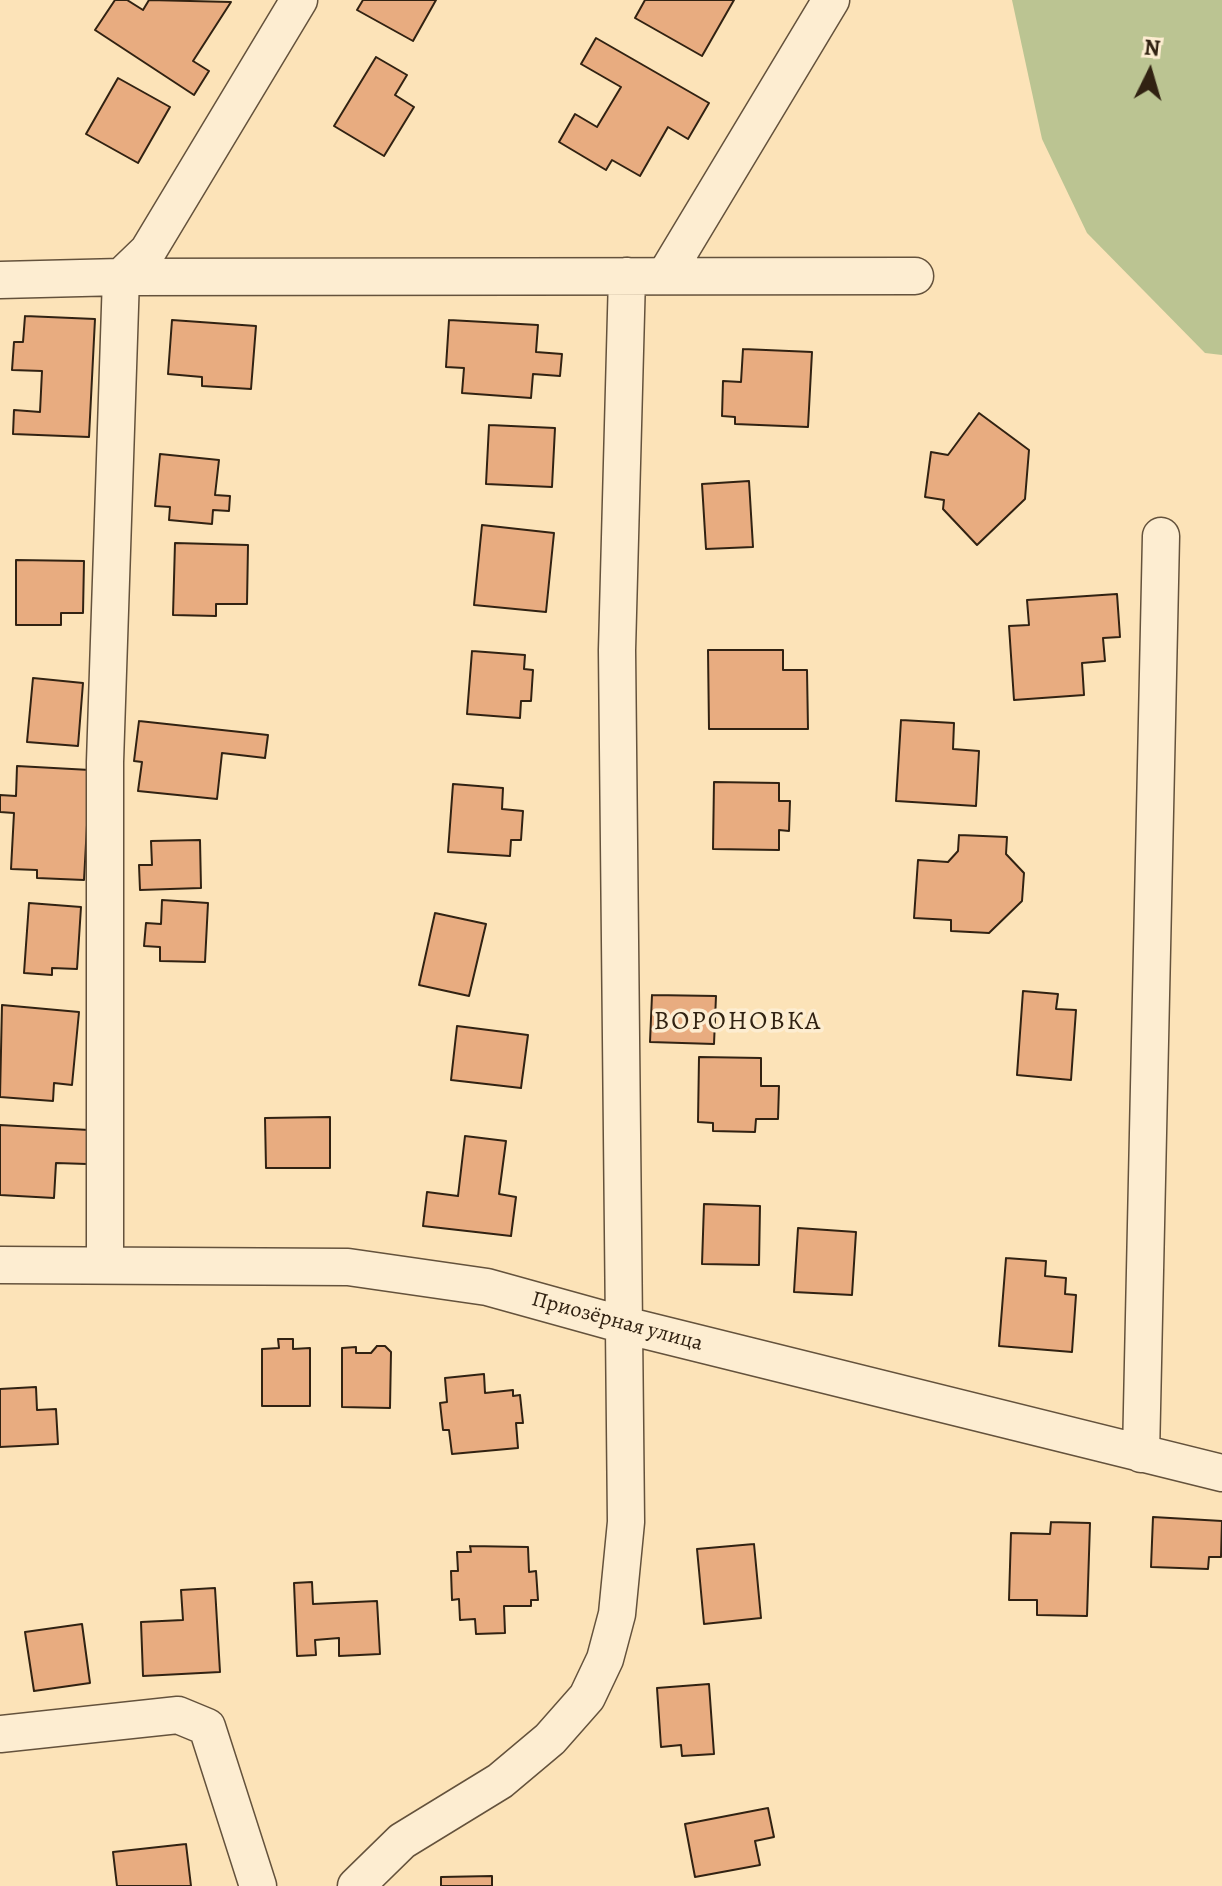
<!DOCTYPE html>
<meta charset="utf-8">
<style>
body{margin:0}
#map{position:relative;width:1222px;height:1886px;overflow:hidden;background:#fce3b8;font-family:Alegreya,serif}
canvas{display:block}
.north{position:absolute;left:1110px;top:32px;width:80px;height:80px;-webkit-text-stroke:6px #fdedd1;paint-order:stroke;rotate:5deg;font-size:22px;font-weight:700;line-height:32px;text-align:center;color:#312212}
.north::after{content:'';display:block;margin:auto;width:28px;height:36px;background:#312212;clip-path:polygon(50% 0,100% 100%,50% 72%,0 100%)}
</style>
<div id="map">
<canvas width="1222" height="1886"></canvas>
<div class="north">N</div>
</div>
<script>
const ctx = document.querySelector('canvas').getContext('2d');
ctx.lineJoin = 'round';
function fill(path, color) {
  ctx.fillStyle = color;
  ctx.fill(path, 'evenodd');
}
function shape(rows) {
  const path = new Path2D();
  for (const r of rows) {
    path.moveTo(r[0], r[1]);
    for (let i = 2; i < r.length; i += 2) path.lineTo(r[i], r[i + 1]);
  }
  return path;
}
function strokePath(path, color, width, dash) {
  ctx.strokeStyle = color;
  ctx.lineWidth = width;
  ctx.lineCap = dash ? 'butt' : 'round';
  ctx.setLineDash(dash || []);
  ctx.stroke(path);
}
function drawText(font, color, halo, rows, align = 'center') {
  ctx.font = font + ' Alegreya,serif';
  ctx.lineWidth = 7;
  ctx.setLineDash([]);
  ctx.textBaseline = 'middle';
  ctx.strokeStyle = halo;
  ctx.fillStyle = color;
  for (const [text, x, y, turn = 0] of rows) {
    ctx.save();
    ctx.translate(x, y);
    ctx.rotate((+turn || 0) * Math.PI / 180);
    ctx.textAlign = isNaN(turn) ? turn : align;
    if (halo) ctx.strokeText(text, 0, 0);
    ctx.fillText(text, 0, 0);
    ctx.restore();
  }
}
fill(shape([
 [1012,0,1222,0,1222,355,1205,353,1087,233,1042,139]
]), '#bbc492');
const building = shape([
 [115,0,127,0,143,10,149,0,231,2,193,61,209,71,194,95,95,30,115,0],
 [363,0,436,0,413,41,357,10,363,0],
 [645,0,734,0,702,56,635,18,645,0],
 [596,38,709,103,688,139,668,127,640,176,612,160,606,170,559,142,575,114,597,127,621,87,581,64,596,38],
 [376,57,407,75,395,95,414,107,384,156,334,126,376,57],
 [118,78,170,107,138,163,86,134,118,78],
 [25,316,95,319,89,437,13,434,14,410,40,412,42,371,12,370,14,342,23,342,25,316],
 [172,320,256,326,251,389,202,386,202,377,168,374,172,320],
 [449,320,538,325,536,352,562,354,560,376,533,374,531,398,462,393,464,368,446,367,449,320],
 [743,349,812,352,808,427,735,424,735,417,722,416,723,381,741,382,743,349],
 [979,413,1029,450,1025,499,977,545,943,509,944,500,925,497,931,452,948,455,979,413],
 [489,425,555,428,552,487,486,484,489,425],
 [160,454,219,460,215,495,230,496,229,511,213,510,212,524,169,520,170,507,155,506,160,454],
 [749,481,753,547,706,549,702,484,749,481],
 [482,525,554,533,546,612,474,605,482,525],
 [175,543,248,545,247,604,216,604,216,616,173,615,175,543],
 [16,560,84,561,83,613,61,613,61,625,16,625,16,560],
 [1117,594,1120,637,1103,638,1105,661,1082,663,1084,695,1014,700,1009,626,1029,625,1027,600,1117,594],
 [708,650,783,650,783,670,807,670,808,729,709,729,708,650],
 [472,651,525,655,524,669,533,670,531,701,521,701,520,718,467,714,472,651],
 [33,678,83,683,78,746,27,742,33,678],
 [901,720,954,723,953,749,979,751,976,806,896,801,901,720],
 [139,721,268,735,265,758,222,753,217,799,138,791,142,762,134,761,139,721],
 [17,766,90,770,84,880,37,878,37,870,11,869,14,813,0,812,0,795,16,796,17,766],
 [714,782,779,783,779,801,790,801,789,831,779,830,779,850,713,849,714,782],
 [453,784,503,788,502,809,523,811,521,840,511,840,510,856,448,852,453,784],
 [959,835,1007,837,1006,854,1024,873,1022,901,989,933,951,931,951,920,914,918,918,860,948,862,958,851,959,835],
 [200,840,201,888,140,890,139,865,152,865,151,841,200,840],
 [162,900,208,903,205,962,160,961,160,947,144,946,146,923,161,924,162,900],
 [29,903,81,907,77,969,52,968,52,975,24,973,29,903],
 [435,913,486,924,469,996,419,985,435,913],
 [1023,991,1058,994,1056,1009,1076,1010,1071,1080,1017,1075,1023,991],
 [652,995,716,996,714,1044,650,1042,652,995],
 [2,1005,79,1012,72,1085,54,1083,53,1101,0,1097,2,1005],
 [457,1026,528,1035,521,1088,451,1080,457,1026],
 [699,1057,761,1058,761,1086,779,1086,778,1119,756,1119,755,1132,713,1131,713,1123,698,1122,699,1057],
 [330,1117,330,1168,266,1168,265,1118,330,1117],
 [0,1125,89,1130,87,1164,56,1163,54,1198,0,1195,0,1125],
 [465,1136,506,1141,499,1194,516,1197,511,1236,423,1226,427,1192,458,1196,465,1136],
 [704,1204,760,1206,759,1265,702,1264,704,1204],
 [798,1228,856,1232,852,1295,794,1292,798,1228],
 [1006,1258,1046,1261,1045,1276,1066,1278,1065,1294,1076,1295,1072,1352,999,1346,1006,1258],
 [278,1339,293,1339,293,1349,310,1348,310,1406,262,1406,262,1349,279,1348,278,1339],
 [377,1346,385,1346,391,1352,390,1408,342,1407,342,1348,356,1347,356,1353,371,1353,377,1346],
 [484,1374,485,1393,513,1390,513,1396,520,1395,523,1423,516,1423,518,1448,452,1454,449,1430,443,1430,440,1403,447,1402,445,1378,484,1374],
 [36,1387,37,1410,56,1409,58,1444,0,1447,0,1389,36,1387],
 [1153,1517,1222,1521,1221,1557,1209,1557,1208,1569,1151,1567,1153,1517],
 [1051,1522,1090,1523,1087,1616,1037,1615,1037,1600,1009,1600,1011,1533,1050,1534,1051,1522],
 [754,1544,761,1618,704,1624,697,1549,754,1544],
 [470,1546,528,1547,529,1572,536,1571,538,1600,531,1600,531,1606,504,1606,505,1633,476,1634,475,1619,460,1620,459,1599,452,1600,451,1571,458,1571,457,1552,471,1552,470,1546],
 [312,1582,313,1604,377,1601,380,1654,339,1656,339,1638,315,1640,316,1655,297,1656,294,1583,312,1582],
 [215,1588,220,1672,143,1676,141,1622,183,1620,181,1590,215,1588],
 [82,1624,90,1683,34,1691,25,1632,82,1624],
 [709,1684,714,1754,682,1756,681,1745,661,1747,657,1688,709,1684],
 [768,1808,774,1837,755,1841,760,1865,695,1877,685,1824,768,1808],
 [186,1844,191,1886,117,1886,113,1852,186,1844],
 [492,1876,492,1886,441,1886,441,1877,492,1876]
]);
fill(building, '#e8ac80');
strokePath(building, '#312212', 2);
const street = shape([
 [665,276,831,0],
 [0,280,121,277,915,276],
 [105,1264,105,762,121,277,148,251,299,0],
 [0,1265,348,1267,487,1287,624,1325,1222,1473],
 [1141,1454,1161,536],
 [0,1734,178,1715,207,1727,258,1886],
 [356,1886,402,1841,500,1781,550,1739,587,1697,605,1659,617,1614,626,1522,617,650,627,276]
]);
strokePath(street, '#64523c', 39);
strokePath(street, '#fdedd1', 36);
drawText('22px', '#312212', '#fdedd1', [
 ["Приозёрная улица",617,1322,15]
]);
ctx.letterSpacing = '2px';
drawText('26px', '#312212', '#fdedd1', [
 ["ВОРОНОВКА",738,1023]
]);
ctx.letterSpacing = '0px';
</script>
